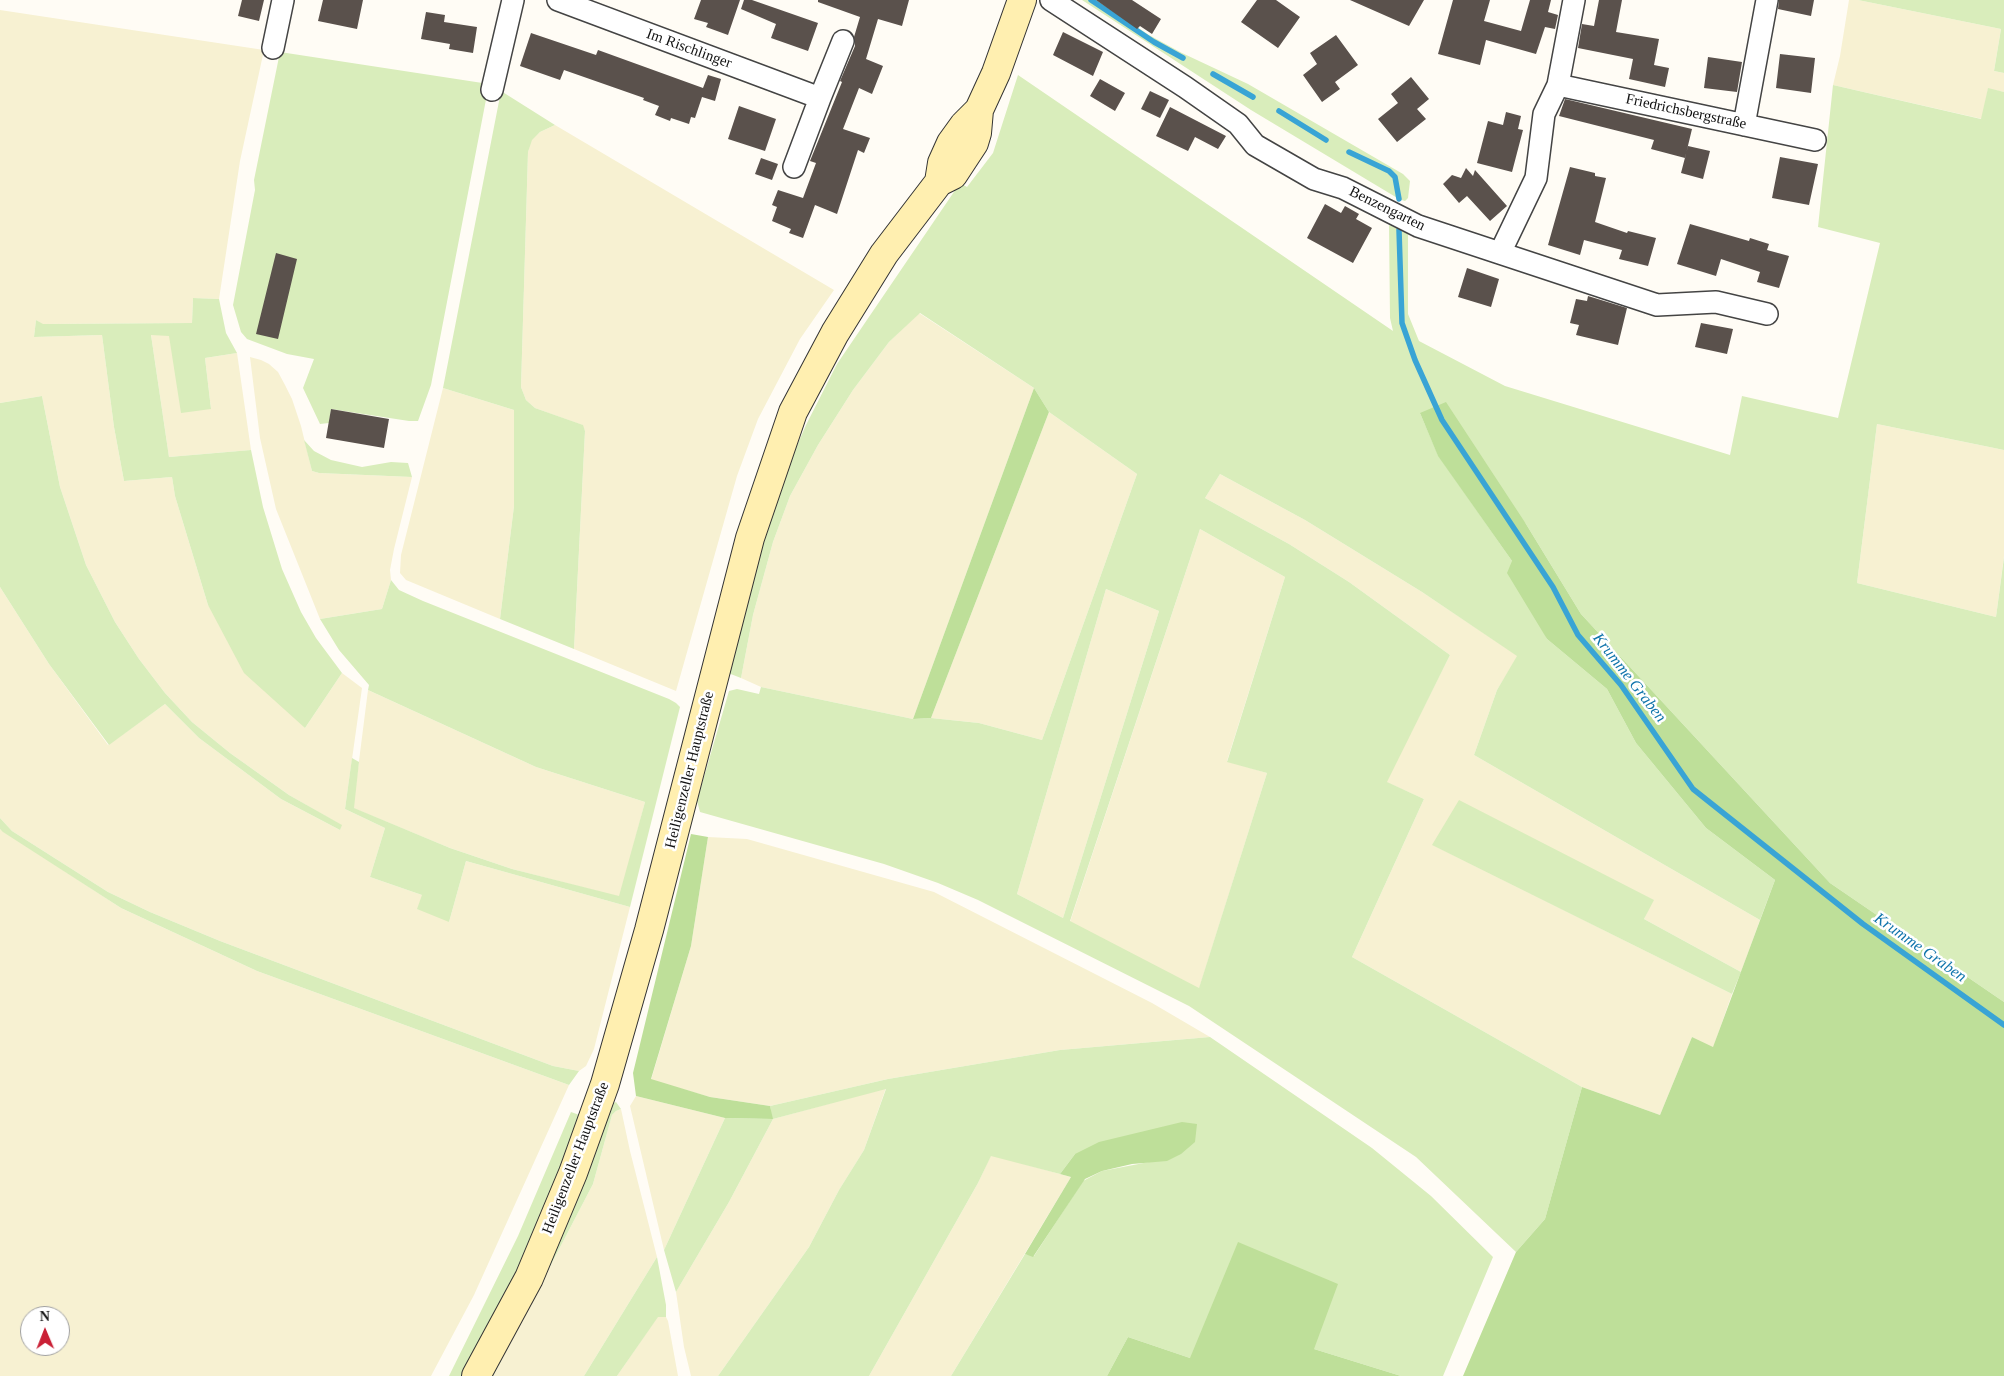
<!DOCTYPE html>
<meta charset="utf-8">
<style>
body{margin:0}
#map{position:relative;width:2004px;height:1376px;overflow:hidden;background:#fffcf5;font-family:"Times New Roman",serif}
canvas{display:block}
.north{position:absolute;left:20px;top:1306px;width:50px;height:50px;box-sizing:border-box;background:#fff;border:1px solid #a0a0a0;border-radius:50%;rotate:359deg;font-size:14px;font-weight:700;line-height:20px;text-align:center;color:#111}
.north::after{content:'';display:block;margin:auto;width:18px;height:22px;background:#ca2036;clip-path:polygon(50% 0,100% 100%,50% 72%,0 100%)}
</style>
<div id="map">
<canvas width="2004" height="1376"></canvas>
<div class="north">N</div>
</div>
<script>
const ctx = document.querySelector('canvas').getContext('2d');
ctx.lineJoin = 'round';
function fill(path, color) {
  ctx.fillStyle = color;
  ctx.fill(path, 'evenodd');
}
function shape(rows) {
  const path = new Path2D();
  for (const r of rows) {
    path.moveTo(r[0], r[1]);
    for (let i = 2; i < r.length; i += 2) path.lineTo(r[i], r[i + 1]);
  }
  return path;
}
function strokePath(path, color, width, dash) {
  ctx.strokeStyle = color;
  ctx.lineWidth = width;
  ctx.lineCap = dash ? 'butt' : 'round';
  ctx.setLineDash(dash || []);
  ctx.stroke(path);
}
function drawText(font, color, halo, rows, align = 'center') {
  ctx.font = font + ' "Times New Roman",serif';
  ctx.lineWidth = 5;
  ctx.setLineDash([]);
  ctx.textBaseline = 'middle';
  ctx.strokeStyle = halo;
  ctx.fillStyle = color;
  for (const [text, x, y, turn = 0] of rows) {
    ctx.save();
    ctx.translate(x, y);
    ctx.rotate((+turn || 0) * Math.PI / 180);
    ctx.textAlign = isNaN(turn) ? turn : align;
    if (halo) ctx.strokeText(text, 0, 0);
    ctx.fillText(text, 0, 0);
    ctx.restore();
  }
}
fill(shape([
 [1849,0,1858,0,2001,29,1994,71,2004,73,2004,92,1988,89,1982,119,1833,85,1840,56],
 [0,10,264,50,240,161,219,299,193,298,192,323,42,324,36,320,34,337,102,335,114,427,124,481,172,477,175,496,208,605,305,728,342,673,362,688,345,809,385,828,370,877,422,895,449,922,466,861,630,907,594,1049,586,1066,579,1071,553,1066,220,941,150,912,108,892,12,831,0,818,0,587,49,664,108,745,165,704,199,738,281,799,340,830,341,825,289,795,230,753,192,722,165,693,139,659,115,622,86,565,60,487,42,396,0,403],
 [555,125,834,290,800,339,758,419,737,476,676,691,574,649,585,431,582,425,535,408,526,400,521,387,528,152,531,140,540,132],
 [919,313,1034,388,913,719,761,687,741,678,753,615,773,542,790,496,818,445,853,390,889,342],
 [151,335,169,335,211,409,205,358,237,353,251,450,169,457],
 [250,357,261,360,269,364,278,372,285,385,292,399,301,426,312,471,319,473,412,477,394,549,390,570,391,580,382,609,320,619,276,509,260,438],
 [443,388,514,410,514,506,500,619,406,580,400,573,401,555],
 [1049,412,1137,474,1042,740,979,723,931,718],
 [1877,424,2004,450,2004,556,1996,617,1857,583],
 [1220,474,1305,520,1422,592,1518,656,1497,690,1474,755,1760,920,1741,972,1644,919,1653,900,1433,845,1732,994,1713,1048,1692,1037,1660,1115,1582,1087,1352,957,1424,799,1386,782,1450,655,1349,582,1289,544,1205,498],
 [1200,529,1285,577,1227,761,1267,773,1199,989,1070,922],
 [1106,589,1159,611,1063,918,1017,894],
 [368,690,536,767,645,802,620,897,512,869,450,848,353,808],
 [0,829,121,908,257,971,569,1085,474,1295,431,1376,0,1376],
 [30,1316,60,1316,60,1346,30,1346],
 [708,837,747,839,934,892,1152,1003,1210,1037,1060,1050,888,1079,770,1106,710,1097,651,1080,691,946],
 [886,1088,864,1150,839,1190,809,1247,718,1376,691,1376,684,1347,676,1292,729,1202,773,1119],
 [636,1096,725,1118,664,1250,630,1106],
 [621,1109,630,1151,657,1257,584,1376,493,1376,593,1184,612,1115,616,1111],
 [991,1155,1071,1177,951,1376,869,1376,978,1183],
 [658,1316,666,1317,668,1321,678,1376,617,1376]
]), '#f7f1d2');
fill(shape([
 [1082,0,1096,0,1149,35,1182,53,1248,84,1403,174,1410,181,1408,198,1405,201,1399,199,1251,110],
 [1858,0,2004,0,2004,73,1994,71,2001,29],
 [280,52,489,84,431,385,418,421,409,421,331,409,329,423,320,424,303,388,314,359,287,354,247,339,241,332,233,305,255,190,254,180],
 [1018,75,1393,331,1390,318,1389,225,1408,233,1408,314,1419,341,1505,386,1730,455,1742,396,1838,418,1880,243,1818,227,1833,85,1981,119,1988,88,2004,92,2004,450,1877,424,1857,583,1996,617,2004,557,2004,1002,1830,883,1581,614,1526,524,1420,413,1438,455,1512,561,1547,639,1607,689,1636,743,1706,828,1775,880,1760,920,1474,755,1497,690,1517,656,1422,592,1305,520,1220,474,1205,498,1289,544,1349,582,1450,655,1387,782,1424,799,1352,957,1582,1087,1545,1219,1516,1252,1416,1157,1189,1006,978,900,938,883,884,864,700,812,697,801,729,691,737,689,759,694,761,687,913,719,931,718,979,723,1042,740,1137,474,1049,412,1034,388,920,313,889,342,853,390,818,445,790,496,773,542,753,615,741,678,728,673,774,498,806,425,837,364,960,183,967,187,993,153],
 [1200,529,1285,577,1227,762,1267,773,1199,988,1070,921],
 [1106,589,1159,611,1063,918,1017,894],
 [501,91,555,125,540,132,532,140,528,152,521,387,526,400,535,408,583,425,585,431,574,649,500,619,514,506,514,410,443,388],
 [193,298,219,299,226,333,237,353,205,358,211,409,181,413,169,336,151,335,169,457,251,450,263,507,282,569,301,612,316,638,342,673,305,728,244,673,208,605,175,496,172,477,124,481,114,427,102,335,34,337,36,320,43,324,192,323],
 [42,396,60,487,86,565,115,622,139,659,165,693,192,722,230,753,289,795,342,825,340,830,281,799,199,738,165,704,109,745,49,664,0,587,0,403],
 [304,440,314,451,331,460,362,467,391,462,408,463,412,477,319,473,312,471],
 [391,580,399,590,423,601,669,699,676,703,680,707,630,907,466,861,449,922,417,909,422,895,370,877,385,828,345,809,352,758,359,762,354,808,450,848,512,869,619,896,645,802,536,767,368,690,369,685,339,650,320,619,382,609],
 [1459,800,1654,900,1644,919,1741,972,1732,994,1432,845],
 [0,818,12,831,108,892,150,912,220,941,553,1066,579,1071,569,1085,257,971,121,908,3,832,0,829],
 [1210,1037,1372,1148,1431,1196,1493,1257,1443,1376,1401,1376,1314,1349,1190,1358,1128,1337,1107,1376,951,1376,1025,1254,1034,1256,1083,1181,1102,1171,1149,1162,1075,1154,1060,1174,991,1156,978,1183,869,1376,718,1376,809,1247,839,1190,864,1150,886,1089,773,1119,729,1202,676,1292,664,1250,725,1118,772,1119,770,1106,888,1079,1060,1050],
 [616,1102,621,1109,616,1111,612,1115,593,1184,493,1376,486,1376,611,1104],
 [571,1112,585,1117,541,1227,466,1376,449,1376,518,1236],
 [657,1257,666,1305,666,1317,658,1317,617,1376,584,1376]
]), '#d9edbb');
fill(shape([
 [1034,388,1049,412,931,718,913,719],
 [1446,402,1526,524,1581,614,1830,883,2004,1002,2004,1376,1463,1376,1516,1252,1545,1219,1582,1087,1660,1115,1692,1037,1713,1047,1775,880,1706,828,1636,743,1607,689,1547,639,1507,573,1512,561,1438,456,1420,413],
 [691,834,708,837,691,946,651,1079,710,1097,770,1106,773,1119,725,1118,636,1096,633,1073],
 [1182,1122,1197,1124,1195,1142,1181,1154,1167,1161,1132,1164,1102,1171,1085,1179,1033,1257,1025,1254,1071,1177,1060,1174,1075,1154,1099,1142],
 [1238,1242,1338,1284,1314,1349,1401,1376,1107,1376,1128,1337,1190,1358]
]), '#bedf99');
strokePath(shape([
 [1091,0,1154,42,1183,58],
 [1213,74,1253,97],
 [1279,111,1326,140],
 [1349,152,1389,171,1395,177,1399,199],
 [1399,230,1402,323,1415,360,1442,420,1553,587,1578,635,1621,685,1693,789,1863,924,2004,1025]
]), '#39a4d5', 5.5);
fill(shape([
 [242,0,264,0,259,21,238,16],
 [323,0,363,0,357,29,318,21],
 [701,0,740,0,728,35,706,27,708,23,694,19],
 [744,0,752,0,818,23,808,51,771,38,776,24,741,9],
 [818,0,909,0,902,26,878,19,866,59,883,66,872,94,859,88,843,129,870,138,864,153,858,150,837,214,815,205,803,238,789,233,791,229,772,221,777,207,772,205,778,190,803,198,816,163,810,161,842,82,840,81,855,46,854,37,860,17,818,2],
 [1096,0,1132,0,1161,19,1152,34,1140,26,1137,29],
 [1257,0,1276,0,1300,17,1278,48,1241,22],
 [1350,0,1424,0,1409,26],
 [1453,0,1490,0,1484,21,1521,31,1530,0,1551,0,1548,12,1558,15,1555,29,1545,27,1536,54,1486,40,1480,65,1438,54],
 [1599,0,1622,0,1616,32,1659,39,1654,65,1669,68,1665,87,1629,79,1633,59,1578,48,1582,24,1594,26],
 [1779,0,1814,0,1811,16,1778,9],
 [426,12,445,15,444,22,477,27,473,53,449,49,450,44,421,39],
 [1063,32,1103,52,1093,76,1053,55],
 [531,33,596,55,598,50,703,88,708,75,721,79,715,101,702,97,695,118,691,117,689,124,671,118,670,121,655,115,659,106,643,100,644,98,564,70,560,80,520,66],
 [1336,35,1358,65,1335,82,1340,89,1322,102,1303,75,1317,64,1310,53],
 [1780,54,1815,58,1811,93,1776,88],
 [1708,57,1742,62,1737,92,1704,88],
 [1411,77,1429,99,1417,109,1426,119,1397,142,1378,119,1398,103,1391,94],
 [1100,79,1125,93,1115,111,1090,96],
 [1150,91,1169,100,1160,118,1141,109],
 [1565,99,1692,129,1685,158,1651,149,1654,140,1559,116],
 [739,106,776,119,765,151,728,139],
 [1170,107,1226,136,1218,149,1195,137,1188,151,1156,136],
 [1506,112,1521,116,1518,129,1523,130,1512,172,1477,163,1488,121,1503,125],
 [1688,146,1710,151,1703,179,1681,173],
 [1780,157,1818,164,1809,205,1772,198],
 [761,158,778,164,772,180,755,174],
 [1570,167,1595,173,1595,176,1606,178,1595,222,1627,233,1628,231,1656,238,1648,266,1619,259,1622,250,1584,240,1580,255,1548,245],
 [1466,168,1473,176,1475,170,1507,206,1490,221,1467,196,1459,203,1443,184,1452,175,1461,178],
 [1325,204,1341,213,1345,206,1359,214,1356,219,1372,228,1353,263,1307,238],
 [1690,224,1749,241,1750,238,1769,244,1767,250,1789,256,1779,288,1757,282,1760,272,1721,259,1716,276,1677,264],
 [276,253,297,259,278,339,256,334],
 [1467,268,1499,279,1491,307,1458,297],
 [1588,296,1627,308,1618,345,1576,335,1579,325,1570,323,1576,299,1587,301],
 [1701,323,1733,329,1727,354,1695,347],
 [331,409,389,419,384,448,326,438]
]), '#5a514c');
const street = shape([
 [558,0,820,98,794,167],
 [1051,0,1185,87,1238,124,1255,145,1314,179,1343,188,1418,226,1657,305,1716,302,1767,314],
 [273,48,283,0],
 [1558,85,1815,140],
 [492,90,513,0],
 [820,98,843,41],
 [1744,125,1767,0],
 [1500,253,1536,178,1544,114,1558,85,1574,0]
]);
const secondary = shape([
 [939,182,942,163,951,143,964,125,978,111],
 [476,1376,529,1278,573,1173,605,1084,649,930,750,538,793,412,835,333,884,254,939,182,953,175,974,143,977,133,979,110,996,73,1022,0]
]);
strokePath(street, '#444', 24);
strokePath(secondary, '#333', 30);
strokePath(street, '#fff', 21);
strokePath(secondary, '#ffefb0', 28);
drawText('15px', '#111', '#fff', [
 ["Im Rischlinger",689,49,20],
 ["Friedrichsbergstraße",1686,112,12],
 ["Benzengarten",1387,209,26],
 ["Heiligenzeller Hauptstraße",690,770,-76],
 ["Heiligenzeller Hauptstraße",576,1158,-69]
]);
drawText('italic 16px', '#1175ac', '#fff', [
 ["Krumme Graben",1629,678,52],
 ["Krumme Graben",1920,948,35]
]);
</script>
